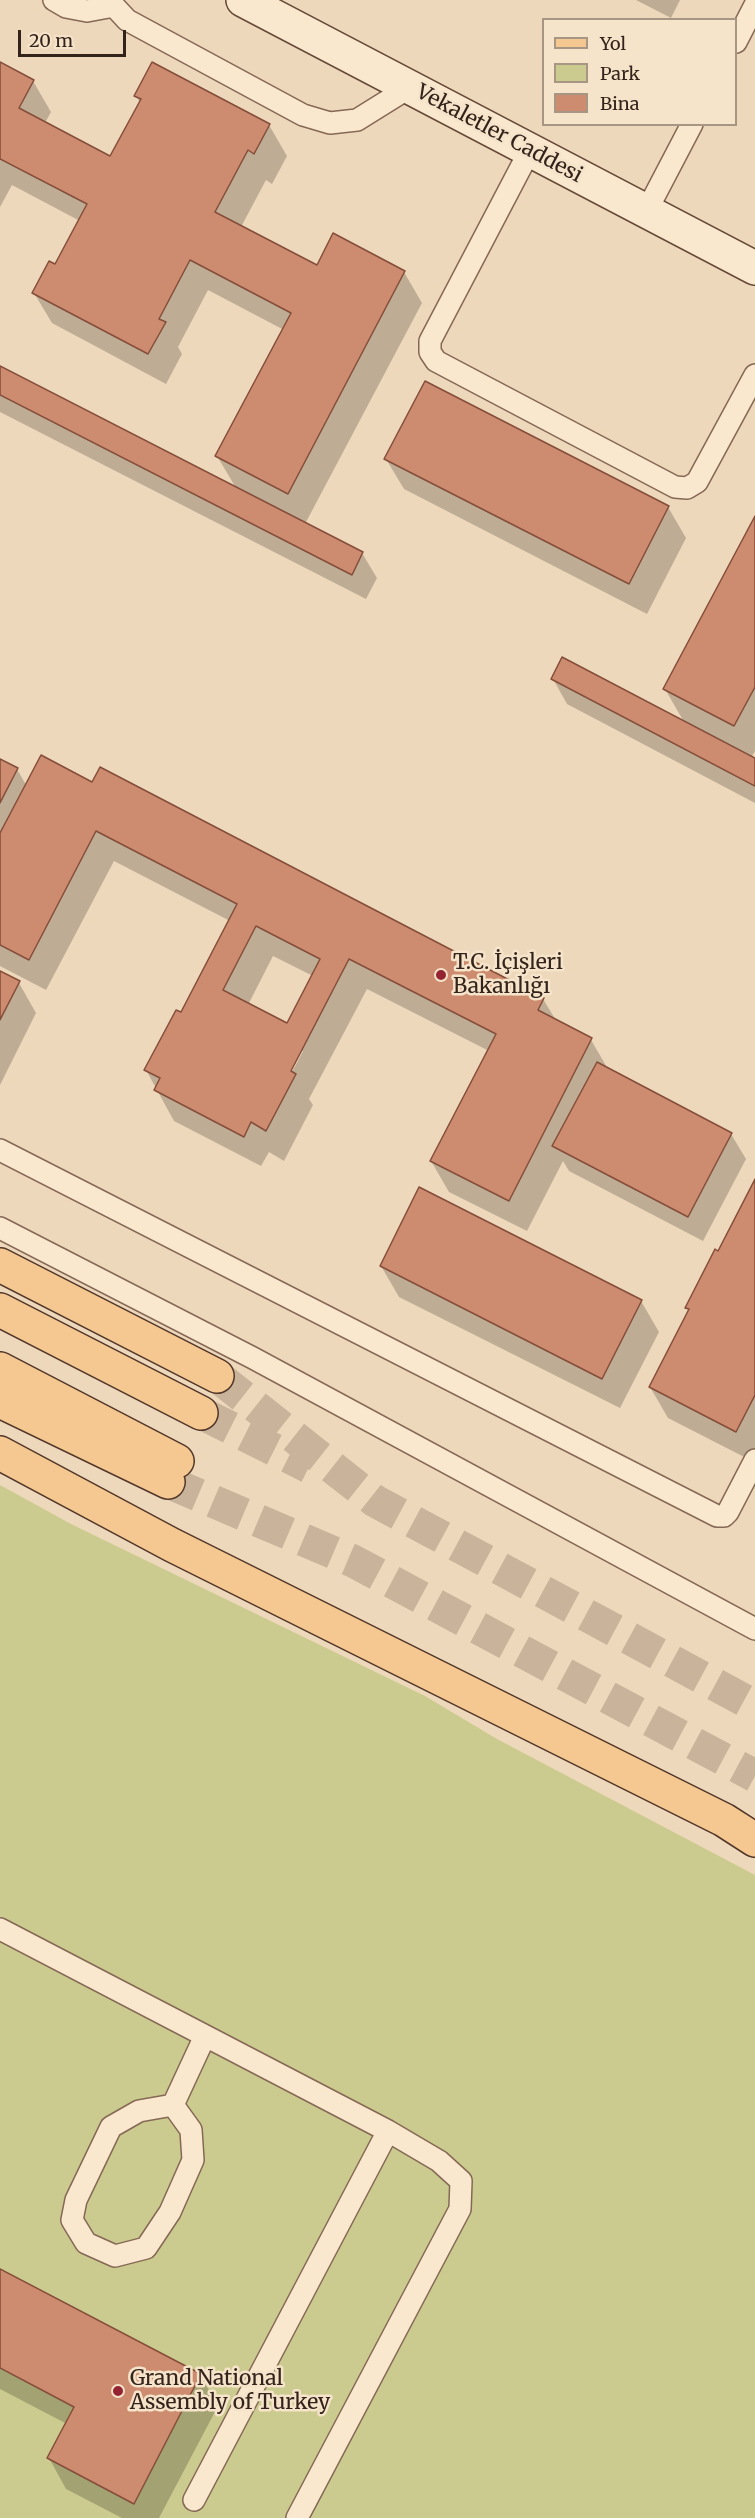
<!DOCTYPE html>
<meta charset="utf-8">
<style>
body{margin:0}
#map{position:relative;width:755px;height:2518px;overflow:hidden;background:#eed8bb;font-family:Merriweather,serif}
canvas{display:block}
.legend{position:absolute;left:542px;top:18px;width:195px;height:108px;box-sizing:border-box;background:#f5e3ca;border:2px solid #a89684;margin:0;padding:8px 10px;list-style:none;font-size:18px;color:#34231a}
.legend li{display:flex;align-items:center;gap:12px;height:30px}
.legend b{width:30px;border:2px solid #a89684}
.scale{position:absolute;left:18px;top:30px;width:108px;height:27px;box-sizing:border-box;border:3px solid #34231a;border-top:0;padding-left:8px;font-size:18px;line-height:21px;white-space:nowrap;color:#34231a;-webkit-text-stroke:4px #f5e3ca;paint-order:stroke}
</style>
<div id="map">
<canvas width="755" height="2518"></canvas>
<ul class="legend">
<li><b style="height:8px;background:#f4c890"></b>Yol</li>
<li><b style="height:16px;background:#cccb8f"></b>Park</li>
<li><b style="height:16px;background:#cd8b6f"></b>Bina</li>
</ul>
<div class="scale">20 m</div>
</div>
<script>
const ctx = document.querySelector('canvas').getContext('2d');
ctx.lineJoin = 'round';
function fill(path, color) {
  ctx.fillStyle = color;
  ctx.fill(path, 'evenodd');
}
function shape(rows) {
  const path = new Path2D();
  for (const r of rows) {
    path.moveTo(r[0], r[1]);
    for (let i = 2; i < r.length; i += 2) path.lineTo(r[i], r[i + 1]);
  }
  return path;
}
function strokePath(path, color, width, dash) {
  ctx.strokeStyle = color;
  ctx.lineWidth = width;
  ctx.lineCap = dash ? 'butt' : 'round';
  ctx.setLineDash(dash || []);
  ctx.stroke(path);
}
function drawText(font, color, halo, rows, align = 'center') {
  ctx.font = font + ' Merriweather,serif';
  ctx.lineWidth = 5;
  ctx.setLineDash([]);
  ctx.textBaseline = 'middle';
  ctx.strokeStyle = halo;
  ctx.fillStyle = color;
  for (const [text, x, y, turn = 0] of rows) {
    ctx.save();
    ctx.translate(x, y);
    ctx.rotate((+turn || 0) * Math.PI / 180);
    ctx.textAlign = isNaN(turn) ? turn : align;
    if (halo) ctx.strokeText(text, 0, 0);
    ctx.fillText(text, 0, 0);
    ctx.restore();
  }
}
fill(shape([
 [0,1485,71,1524,425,1696,497,1739,755,1875,755,2518,0,2518,0,2368,74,2407,47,2458,133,2503,201,2375,0,2269]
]), '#cccb8f');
fill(shape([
 [636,0,680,0,671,18],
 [0,64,33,81,51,112,45,123,111,158,140,103,136,96,269,125,287,156,272,184,266,180,241,227,317,267,404,272,422,303,305,524,362,553,377,578,366,599,0,412,0,368,236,488,217,456,284,330,208,290,178,347,182,354,166,384,52,323,34,293,56,266,80,221,12,185,0,207],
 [386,459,668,507,686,538,647,614,404,489],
 [755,519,755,751,751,758,755,760,755,803,567,704,553,679,684,722,665,689],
 [0,760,17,769,26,785,92,784,543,999,557,1022,591,1040,608,1069,731,1134,746,1159,703,1241,569,1171,563,1161,527,1231,449,1192,431,1161,489,1051,367,989,309,1099,313,1105,284,1161,269,1152,261,1166,174,1121,146,1070,182,1014,230,921,114,861,46,990,0,966],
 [273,956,313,976,288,1025,248,1005],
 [300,1051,303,1051,289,1078,286,1077],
 [0,973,19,983,36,1013,0,1085],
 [755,1183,755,1459,754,1462,668,1418,650,1387,689,1312,687,1308,719,1253],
 [381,1266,641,1301,659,1332,620,1408,399,1297],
 [0,2271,200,2375,218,2406,159,2518,122,2518,66,2489,49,2458,67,2424,0,2389]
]), '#0003');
const building = shape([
 [0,62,34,80,19,108,110,156,141,99,134,96,152,62,270,124,254,154,248,150,215,212,317,265,333,233,405,271,288,494,215,456,291,313,190,260,159,319,166,322,148,354,32,293,49,261,55,264,87,204,0,159,0,62],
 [0,366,363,552,352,575,0,395,0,366],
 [425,381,669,506,629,584,384,459,425,381],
 [755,516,755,687,734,726,663,689,755,516],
 [562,657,755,758,755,786,551,679,562,657],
 [41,755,92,782,100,767,544,998,538,1010,592,1038,509,1201,430,1161,496,1034,349,959,291,1071,296,1074,266,1131,251,1122,244,1137,154,1090,160,1078,144,1070,176,1010,181,1012,237,904,96,831,29,960,0,945,0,833,41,755],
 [256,926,320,959,287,1023,223,990,256,926],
 [0,759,18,768,0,803,0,759],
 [0,971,20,981,0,1020,0,971],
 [597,1062,732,1133,688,1217,552,1146,597,1062],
 [755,1179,755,1395,736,1432,649,1387,689,1309,685,1308,715,1249,718,1251,755,1179],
 [419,1187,642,1300,602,1379,380,1266,419,1187],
 [0,2269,201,2374,134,2504,47,2458,74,2407,0,2368,0,2269]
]);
fill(building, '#cd8b6f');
strokePath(building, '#844e3a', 1.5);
strokePath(shape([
 [217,1376,375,1501,755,1706],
 [201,1413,309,1467],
 [168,1482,353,1561,755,1776]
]), '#c9b49b', 33, [33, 16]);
const lane = shape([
 [54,0,66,7,87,11,114,6],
 [112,0,114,6,127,20,303,115,330,123,357,120,410,87],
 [736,42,755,5],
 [530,150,430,341,430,352,436,361,675,487,687,488,697,482,755,375],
 [646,212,692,124],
 [0,1150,717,1516,724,1516,728,1512,755,1460],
 [0,1228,253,1358,755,1629],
 [0,1929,388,2131,439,2161,461,2181,460,2209,297,2518],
 [173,2105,191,2130,193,2160,170,2212,146,2248,115,2256,86,2243,72,2220,76,2200,111,2127,139,2111,173,2105,205,2036],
 [194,2500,388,2131]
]);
const secondary = shape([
 [243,0,755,268]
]);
const primary = shape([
 [0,1265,217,1376],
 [0,1310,201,1413],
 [0,1369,177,1461],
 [0,1401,168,1482],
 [0,1453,172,1545,724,1820,755,1840]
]);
strokePath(lane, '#856855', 24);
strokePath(secondary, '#664a38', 36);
strokePath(primary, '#52372a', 36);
strokePath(lane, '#f9e7ce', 21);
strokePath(secondary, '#f9e7ce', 33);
strokePath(primary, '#f4c890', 33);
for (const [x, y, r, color] of [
 [441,975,6,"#952433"],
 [118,2391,6,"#952433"]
]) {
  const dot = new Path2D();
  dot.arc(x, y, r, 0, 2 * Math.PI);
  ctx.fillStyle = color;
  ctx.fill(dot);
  strokePath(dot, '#f5e3ca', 2);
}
drawText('21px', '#34231a', '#f5e3ca', [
 ["Vekaletler Caddesi",499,134,28]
]);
drawText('21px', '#34231a', '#f5e3ca', [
 ["T.C. İçişleri",453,963],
 ["Bakanlığı",453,987],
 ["Grand National",130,2379],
 ["Assembly of Turkey",130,2403]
], 'left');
</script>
